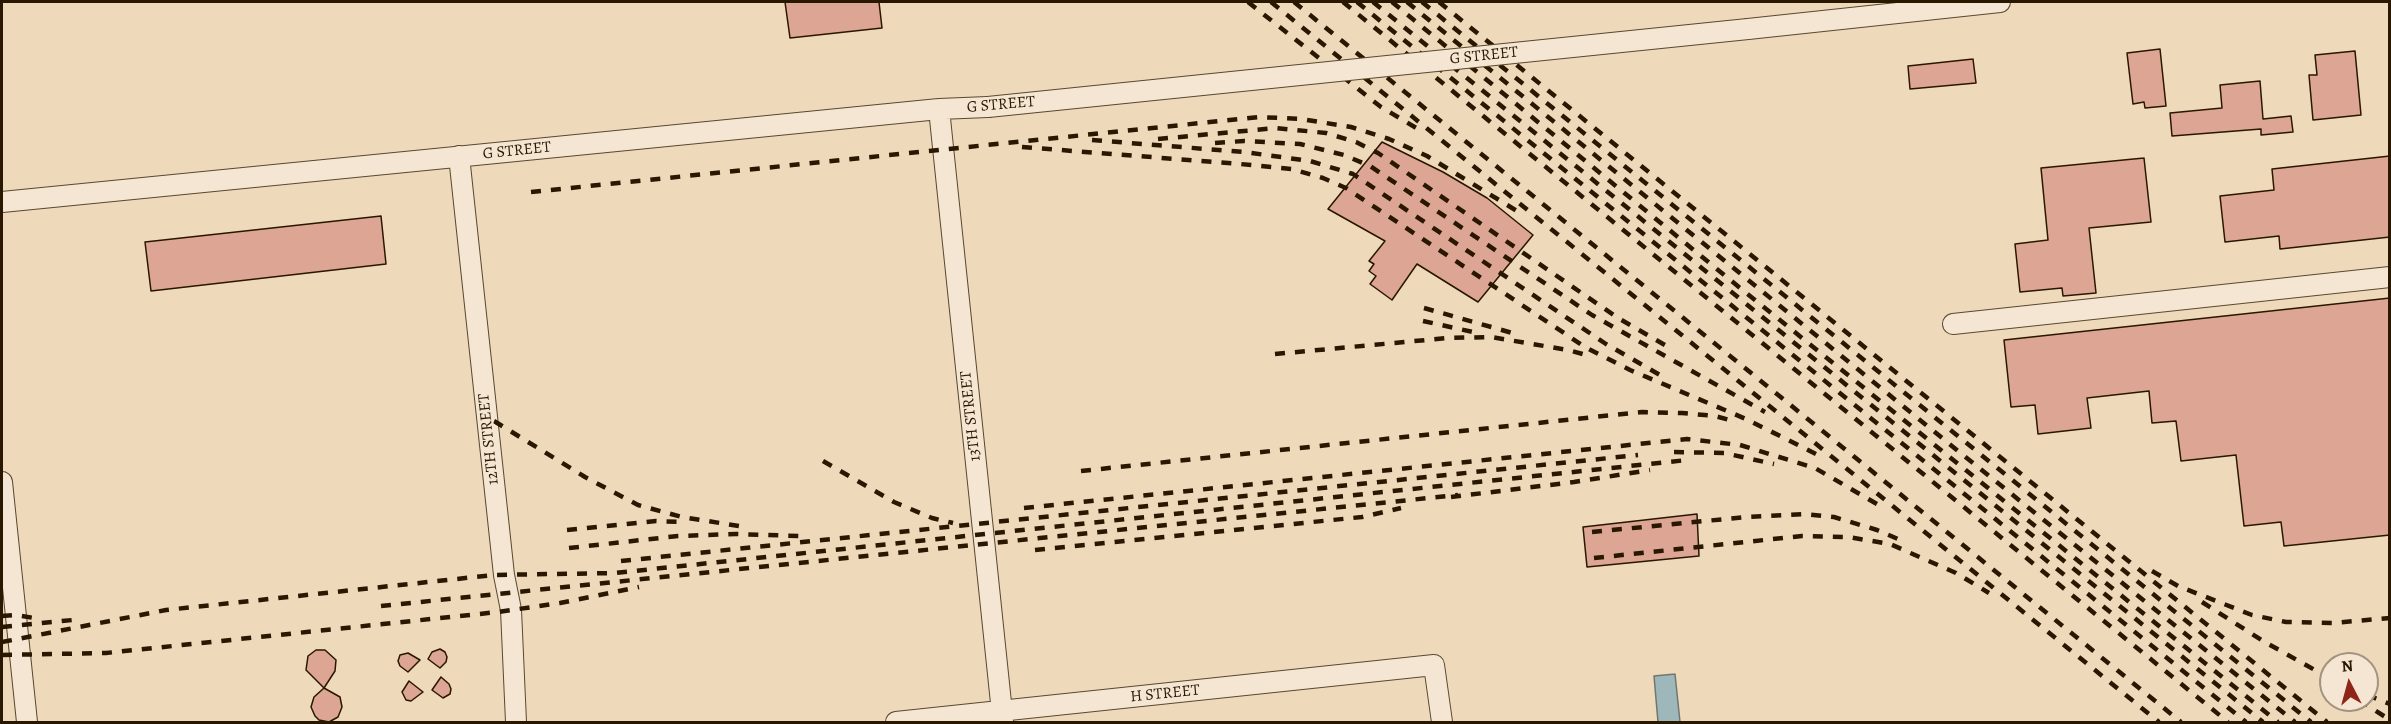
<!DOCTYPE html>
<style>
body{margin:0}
#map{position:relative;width:2391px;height:724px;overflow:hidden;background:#eed9bb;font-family:Alegreya,serif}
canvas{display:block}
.frame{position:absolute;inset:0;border:3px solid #291700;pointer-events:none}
.north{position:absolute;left:2319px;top:652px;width:60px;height:60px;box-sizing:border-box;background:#f4e6d3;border:2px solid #a3937f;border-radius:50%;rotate:354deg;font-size:16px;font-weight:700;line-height:24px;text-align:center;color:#291700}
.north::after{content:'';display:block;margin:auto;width:21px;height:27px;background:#8f2418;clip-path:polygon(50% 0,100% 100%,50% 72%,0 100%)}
</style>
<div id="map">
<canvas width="2391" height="724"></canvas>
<div class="frame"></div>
<div class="north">N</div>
</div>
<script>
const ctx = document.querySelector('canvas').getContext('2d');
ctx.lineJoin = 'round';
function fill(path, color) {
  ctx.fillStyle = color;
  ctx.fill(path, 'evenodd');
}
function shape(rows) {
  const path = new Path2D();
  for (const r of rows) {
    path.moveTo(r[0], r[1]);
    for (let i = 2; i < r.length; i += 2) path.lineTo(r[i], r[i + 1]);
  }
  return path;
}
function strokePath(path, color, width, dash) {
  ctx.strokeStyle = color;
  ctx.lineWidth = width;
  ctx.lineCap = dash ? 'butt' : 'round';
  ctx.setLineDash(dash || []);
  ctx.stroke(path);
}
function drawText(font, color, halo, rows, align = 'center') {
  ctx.font = font + ' Alegreya,serif';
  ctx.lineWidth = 4.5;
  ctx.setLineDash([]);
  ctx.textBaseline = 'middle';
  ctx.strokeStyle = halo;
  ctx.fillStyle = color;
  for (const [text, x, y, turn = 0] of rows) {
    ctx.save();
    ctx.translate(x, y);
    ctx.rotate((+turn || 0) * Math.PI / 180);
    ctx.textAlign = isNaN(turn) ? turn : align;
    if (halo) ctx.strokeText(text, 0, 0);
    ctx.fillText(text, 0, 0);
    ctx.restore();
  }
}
const water = shape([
 [1675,674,1680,722,1658,722,1654,676,1675,674]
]);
fill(water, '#9eb7ba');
strokePath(water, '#6f7770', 1.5);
const building = shape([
 [785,2,879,2,882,28,790,38,785,2],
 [2160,49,2166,106,2145,108,2144,102,2133,104,2127,53,2160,49],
 [2355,51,2361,115,2313,120,2309,75,2317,75,2315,55,2355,51],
 [1973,59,1976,83,1910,89,1908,66,1973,59],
 [2260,81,2263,119,2291,116,2293,132,2261,135,2261,129,2172,136,2170,113,2222,108,2220,85,2260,81],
 [1382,142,1443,172,1487,198,1533,235,1478,302,1417,264,1392,300,1370,284,1376,276,1369,271,1374,264,1369,261,1385,241,1328,209,1382,142],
 [2390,156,2390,237,2280,249,2279,236,2225,242,2220,196,2274,190,2272,169,2390,156],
 [2144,158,2151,222,2089,228,2096,293,2063,296,2062,288,2020,292,2015,244,2048,240,2041,168,2144,158],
 [381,216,386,264,151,291,145,242,381,216],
 [2390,298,2390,535,2284,546,2281,522,2244,526,2236,455,2181,461,2176,421,2152,423,2149,391,2087,398,2091,428,2038,434,2035,405,2011,407,2004,340,2390,298],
 [1697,514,1699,556,1587,567,1583,527,1697,514],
 [440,649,445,652,447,657,446,662,440,668,428,659,432,652,440,649],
 [316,650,325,650,336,660,335,671,324,688,340,697,342,707,338,717,329,722,319,720,315,716,311,707,314,697,324,688,306,670,308,656,316,650],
 [408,653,420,660,408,672,400,666,398,661,400,655,408,653],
 [441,677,449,684,451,689,450,694,443,698,432,690,441,677],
 [409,681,423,692,411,701,406,700,402,692,409,681]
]);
fill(building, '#dda593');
strokePath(building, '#291700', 1.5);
const minor = shape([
 [1748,29,2000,2],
 [939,109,1003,722],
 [459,156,504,575,511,610,516,722],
 [2,202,939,109,988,107],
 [1953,324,2390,277],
 [2,482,27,722],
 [896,722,1434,665,1442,722]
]);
strokePath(minor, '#5a482f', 22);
strokePath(minor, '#f4e6d3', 20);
strokePath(shape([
 [1248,2,1381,107,1418,129],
 [1271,2,2159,722],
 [1294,2,2181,722],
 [1343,2,2228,722],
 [1357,2,2246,722],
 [1373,2,2263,722],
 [1392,2,1729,279,2278,722],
 [1407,2,1963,455,2295,722],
 [1422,2,2311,722],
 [1439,2,2327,722],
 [1158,139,1276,128,1326,133,1356,142,1378,153,1618,318,1670,348],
 [1092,140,1244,152,1310,161,1353,174,1606,344,1667,379],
 [1215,143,1244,141,1300,144,1344,155,1370,166,1592,315,1765,412],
 [1022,147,1240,164,1292,169,1323,178,1346,188,1585,347,1630,370,1746,419,1824,458],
 [531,192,1259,117,1301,119,1351,127,1389,139,1427,156,1517,211],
 [1424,308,1516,334],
 [1423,321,1473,332],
 [1275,354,1448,338,1491,337,1568,350,1590,356],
 [494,421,585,477,638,505,682,517,739,526],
 [1674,452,1724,453,1774,464],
 [823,461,894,502,932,518,953,523],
 [1081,471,1642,412,1682,413,1715,416,1737,422],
 [1451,497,1574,482,1650,470],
 [1024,508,1687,439,1740,445,1815,468,1882,507],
 [567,530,656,521,681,522],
 [1592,532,1746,517,1804,514,1834,517,1877,530,1905,542],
 [569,548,678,536,736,534,799,536],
 [1035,550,1362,517,1401,508],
 [1594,558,1802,536,1848,537,1890,544,1956,573,1989,593],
 [621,561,1638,455],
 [2152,571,2178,586,2252,615,2286,622,2333,623,2390,618],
 [2202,602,2263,641,2331,679],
 [381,606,1458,495],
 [2,616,16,615,34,618],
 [2,627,73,620],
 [2,642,166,610,494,575,615,573,1687,460],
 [2,655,106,653,498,612,560,603,639,587],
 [2367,695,2390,704],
 [2359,700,2390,720]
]), '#291700', 4.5, [10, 10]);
const minorBridge = shape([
 [988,107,1748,29]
]);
strokePath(minorBridge, '#5a482f', 22, []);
strokePath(minorBridge, '#f4e6d3', 20);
drawText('16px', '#291700', '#f4e6d3', [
 ["G STREET",1484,56,-6],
 ["G STREET",1001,105,-5],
 ["G STREET",517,151,-6],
 ["13TH STREET",971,416,-96],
 ["12TH STREET",489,439,-96],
 ["H STREET",1165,694,-6]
]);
</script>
